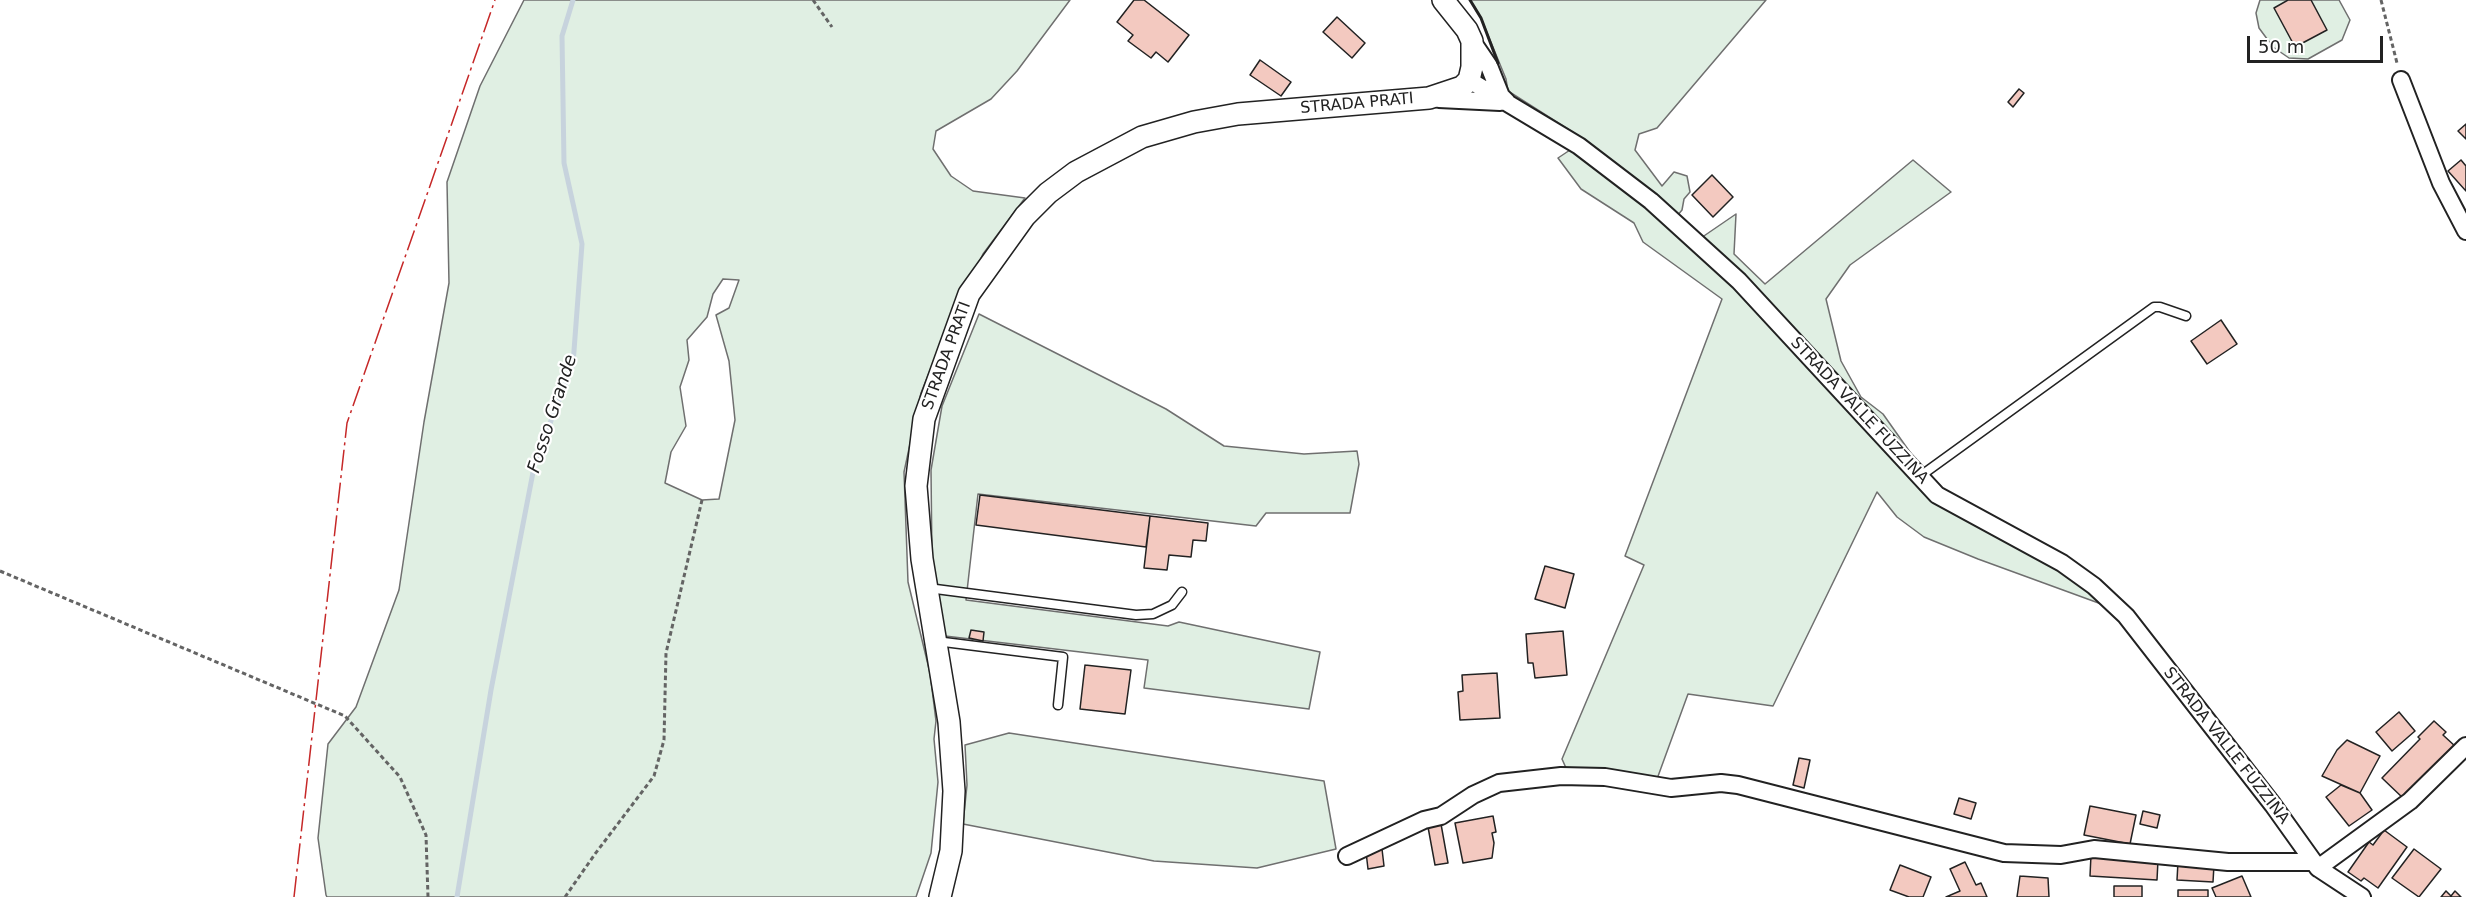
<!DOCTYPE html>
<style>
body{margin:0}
#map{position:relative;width:2466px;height:897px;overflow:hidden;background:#fff;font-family:"DejaVu Sans",sans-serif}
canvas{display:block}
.scale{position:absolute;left:2247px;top:36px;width:136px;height:27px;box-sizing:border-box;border:3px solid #222;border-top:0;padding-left:8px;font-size:18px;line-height:21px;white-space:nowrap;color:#222;-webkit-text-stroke:4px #fff;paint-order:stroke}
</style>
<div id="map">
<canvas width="2466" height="897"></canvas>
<div class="scale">50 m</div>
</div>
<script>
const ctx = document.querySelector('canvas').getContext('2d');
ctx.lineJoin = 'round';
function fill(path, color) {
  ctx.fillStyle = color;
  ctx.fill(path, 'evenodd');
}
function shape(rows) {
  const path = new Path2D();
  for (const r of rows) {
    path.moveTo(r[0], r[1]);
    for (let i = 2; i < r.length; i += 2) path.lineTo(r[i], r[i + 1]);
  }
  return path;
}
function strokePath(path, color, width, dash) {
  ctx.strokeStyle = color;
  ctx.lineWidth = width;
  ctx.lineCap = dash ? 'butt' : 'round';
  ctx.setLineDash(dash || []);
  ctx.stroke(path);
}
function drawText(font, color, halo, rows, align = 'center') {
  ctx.font = font + ' "DejaVu Sans",sans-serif';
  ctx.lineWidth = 4.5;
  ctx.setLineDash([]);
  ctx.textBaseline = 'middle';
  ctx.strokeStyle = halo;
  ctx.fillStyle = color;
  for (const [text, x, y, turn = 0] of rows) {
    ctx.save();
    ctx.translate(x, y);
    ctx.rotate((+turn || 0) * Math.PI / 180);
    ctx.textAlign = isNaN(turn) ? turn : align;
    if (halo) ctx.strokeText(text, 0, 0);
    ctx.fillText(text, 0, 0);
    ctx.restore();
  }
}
const green = shape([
 [524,0,1070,0,1017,71,991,99,936,131,933,149,951,176,973,191,1025,198,983,254,945,333,921,393,904,472,908,582,930,673,936,721,934,739,938,782,931,853,916,897,327,897,326,895,318,838,328,744,356,707,399,590,424,422,449,283,447,182,480,86,524,0],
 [723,279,739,280,729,308,716,315,729,361,735,420,719,499,702,500,665,483,671,452,686,426,680,387,689,360,687,340,707,317,713,294,723,279],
 [1470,0,1766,0,1657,128,1639,134,1635,150,1662,186,1674,172,1687,176,1690,192,1684,199,1682,210,1677,216,1698,240,1736,214,1734,254,1765,284,1913,160,1951,192,1850,265,1826,299,1841,361,1861,397,1883,414,1929,479,1952,498,2077,563,2109,592,2104,605,1978,559,1924,537,1897,517,1877,492,1773,706,1688,694,1657,779,1566,768,1562,759,1644,565,1625,556,1722,299,1643,242,1634,223,1581,189,1558,158,1585,140,1508,91,1506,79,1481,18,1470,0],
 [2260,0,2339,0,2350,20,2342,40,2308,59,2289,58,2273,47,2259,28,2256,13,2260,0],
 [979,314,1166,409,1224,446,1304,454,1357,451,1359,464,1350,513,1266,513,1256,526,978,494,966,600,1168,626,1179,622,1320,652,1309,709,1144,688,1148,660,945,636,932,560,931,470,942,406,979,314],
 [1009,733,1324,781,1336,849,1257,868,1154,861,963,824,967,785,965,745,1009,733]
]);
fill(green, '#e0efe3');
strokePath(green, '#6f6f6f', 1.5);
strokePath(shape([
 [457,897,491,690,535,462,573,364,582,244,564,163,562,36,573,0]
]), '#c7d3dd', 5);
const building = shape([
 [1134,0,1144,0,1189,35,1168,62,1156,52,1151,58,1128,41,1133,35,1117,22,1134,0],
 [2288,0,2311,0,2327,30,2295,47,2274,8,2288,0],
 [1337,17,1365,43,1352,58,1323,32,1337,17],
 [1260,60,1291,82,1281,96,1250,75,1260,60],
 [2019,89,2024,93,2013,107,2008,102,2019,89],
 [2466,124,2466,139,2458,131,2466,124],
 [2461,160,2466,166,2466,191,2448,171,2461,160],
 [1712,175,1733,197,1713,217,1692,195,1712,175],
 [2221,320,2237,344,2207,364,2191,341,2221,320],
 [980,495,1150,516,1146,547,976,525,980,495],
 [1150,516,1208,523,1206,541,1193,540,1191,557,1169,555,1167,570,1144,568,1150,516],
 [1545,566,1574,574,1565,608,1535,599,1545,566],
 [971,630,984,632,983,641,969,638,971,630],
 [1563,631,1567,675,1535,678,1533,663,1528,663,1526,634,1563,631],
 [1085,665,1131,670,1125,714,1080,709,1085,665],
 [1497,673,1500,718,1460,720,1458,692,1463,691,1462,675,1497,673],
 [2399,712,2415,731,2392,751,2376,732,2399,712],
 [2434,721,2446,732,2443,735,2456,747,2404,799,2382,778,2420,739,2418,737,2434,721],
 [2347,740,2380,756,2360,793,2322,776,2337,750,2347,740],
 [1799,758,1810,760,1804,788,1793,785,1799,758],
 [2341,785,2360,793,2372,810,2349,826,2326,797,2341,785],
 [1959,798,1976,803,1971,819,1954,814,1959,798],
 [2090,806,2136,815,2130,844,2084,835,2090,806],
 [2143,811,2160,815,2157,828,2140,824,2143,811],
 [1493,816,1496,832,1492,833,1494,843,1492,858,1463,863,1455,823,1493,816],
 [1441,824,1448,863,1435,865,1428,827,1441,824],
 [2384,830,2407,847,2378,888,2364,878,2361,881,2348,872,2369,842,2373,845,2384,830],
 [1382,849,1384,866,1368,869,1366,852,1382,849],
 [2414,849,2441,869,2419,897,2392,878,2414,849],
 [2091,855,2158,860,2157,880,2090,876,2091,855],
 [1965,862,1976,885,1981,883,1987,897,1946,897,1960,891,1950,869,1965,862],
 [2178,862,2214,865,2213,882,2177,880,2178,862],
 [1900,865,1931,877,1923,897,1909,897,1890,890,1900,865],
 [2020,876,2048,878,2049,897,2017,897,2020,876],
 [2242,876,2251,897,2216,897,2212,888,2242,876],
 [2114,886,2142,886,2142,897,2114,897,2114,886],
 [2178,890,2208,890,2208,897,2178,897,2178,890],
 [2446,891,2451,896,2455,891,2461,897,2441,897,2446,891]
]);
fill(building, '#f3c9c0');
strokePath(building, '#222', 1.5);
const service = shape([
 [1919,477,2154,307,2160,307,2186,316],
 [928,588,1136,615,1153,614,1172,605,1182,592],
 [936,641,1063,657,1058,705]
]);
const minor = shape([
 [1472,41,1489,66,1501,96,1507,102],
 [1469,80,1579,146,1651,201,1739,281,1937,495,2062,563,2094,586,2126,616,2273,805,2318,868,2362,897],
 [2401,80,2441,183,2466,231],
 [1439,99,1500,102],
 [1347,856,1424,820,1441,816,1473,795,1499,783,1561,776,1605,777,1671,788,1721,783,1738,785,2004,853,2061,855,2094,849,2228,862,2314,862],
 [2318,868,2410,801,2466,746]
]);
const tertiary = shape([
 [940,897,951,851,954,791,949,722,922,559,916,486,924,419,969,294,1025,216,1048,193,1076,172,1142,137,1194,122,1238,114,1429,98,1462,87,1469,80,1472,67,1472,41,1467,30,1443,0]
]);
strokePath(service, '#222', 11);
strokePath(minor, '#222', 20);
strokePath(tertiary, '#222', 24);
strokePath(shape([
 [813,0,832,27],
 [2381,0,2397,63],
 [0,571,345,716,400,777,426,835,428,897],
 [565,897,595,854,654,776,664,740,666,653,702,500]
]), '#646464', 3, [4.5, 3]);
strokePath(service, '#fff', 8);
strokePath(minor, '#fff', 16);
strokePath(tertiary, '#fff', 21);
strokePath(shape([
 [1470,0,1481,18,1498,63]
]), '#222', 3);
strokePath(shape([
 [294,897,347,423,495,0]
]), '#c62828', 1.5, [21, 4.5, 3, 4.5]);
drawText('16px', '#222', '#fff', [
 ["STRADA PRATI",1357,104,-5],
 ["STRADA PRATI",947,356,-70],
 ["STRADA VALLE FUZZINA",1859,411,47],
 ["STRADA VALLE FUZZINA",2226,746,52]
]);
drawText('italic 18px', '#222', '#fff', [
 ["Fosso Grande",553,414,-72]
]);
</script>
